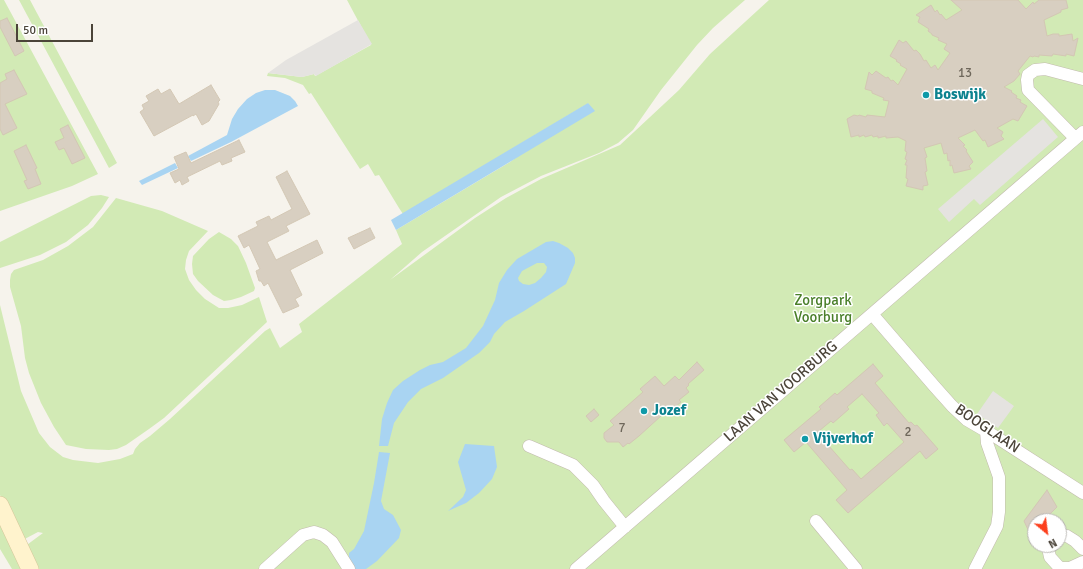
<!DOCTYPE html>
<style>
body{margin:0}
#map{position:relative;width:1083px;height:569px;overflow:hidden;background:#f6f3ec;font-family:Signika,sans-serif}
canvas{display:block}
.north{position:absolute;left:1027px;top:513px;width:40px;height:40px;box-sizing:border-box;background:#fff;border:1px solid #b7b4b0;border-radius:50%;rotate:151deg;font-size:11px;font-weight:700;line-height:16px;text-align:center;color:#4b4439}
.north::after{content:'';display:block;margin:auto;width:14px;height:18px;background:#fc3f1d;clip-path:polygon(50% 0,100% 100%,50% 72%,0 100%)}
.scale{position:absolute;left:16px;top:24px;width:77px;height:18px;box-sizing:border-box;border:2px solid #4b4439;border-top:0;padding-left:5px;font-size:12px;line-height:14px;white-space:nowrap;color:#4b4439;-webkit-text-stroke:3px #fff;paint-order:stroke}
</style>
<div id="map">
<canvas width="1083" height="569"></canvas>
<div class="north">N</div>
<div class="scale">50 m</div>
</div>
<script>
const ctx = document.querySelector('canvas').getContext('2d');
ctx.lineJoin = 'round';
function fill(path, color) {
  ctx.fillStyle = color;
  ctx.fill(path, 'evenodd');
}
function shape(rows) {
  const path = new Path2D();
  for (const r of rows) {
    path.moveTo(r[0], r[1]);
    for (let i = 2; i < r.length; i += 2) path.lineTo(r[i], r[i + 1]);
  }
  return path;
}
function strokePath(path, color, width, dash) {
  ctx.strokeStyle = color;
  ctx.lineWidth = width;
  ctx.lineCap = dash ? 'butt' : 'round';
  ctx.setLineDash(dash || []);
  ctx.stroke(path);
}
function drawText(font, color, halo, rows, align = 'center') {
  ctx.font = font + ' Signika,sans-serif';
  ctx.lineWidth = 3;
  ctx.setLineDash([]);
  ctx.textBaseline = 'middle';
  ctx.strokeStyle = halo;
  ctx.fillStyle = color;
  for (const [text, x, y, turn = 0] of rows) {
    ctx.save();
    ctx.translate(x, y);
    ctx.rotate((+turn || 0) * Math.PI / 180);
    ctx.textAlign = isNaN(turn) ? turn : align;
    if (halo) ctx.strokeText(text, 0, 0);
    ctx.fillText(text, 0, 0);
    ctx.restore();
  }
}
fill(shape([
 [0,0,4,0,98,174,72,186,0,211],
 [19,0,30,0,117,163,109,168],
 [347,0,745,0,713,28,697,45,661,90,633,130,618,143,599,153,541,176,501,197,422,252,390,280,475,218,506,198,541,179,620,145,679,90,710,54,769,0,1083,0,1083,569,30,569,20,550,43,533,38,532,19,542,0,495,0,305,21,391,39,433,50,447,63,457,73,460,98,463,120,459,133,454,135,449,140,443,150,436,170,419,265,331,270,328,280,348,302,332,299,324,402,244,396,230,510,162,589,103,403,214,399,208,379,175,375,176,368,164,360,169,311,93,309,94,303,85,285,78,267,76,268,73,302,77,314,74,315,76,371,45],
 [1035,521,1059,521,1059,545,1035,545],
 [101,195,109,197,102,208,88,225,66,242,40,255,0,268,0,242,91,196],
 [116,198,162,211,208,231,189,251,186,260,185,269,189,280,196,290,205,299,219,308,228,308,242,305,259,297,267,322,164,418,149,429,126,445,117,449,109,450,86,449,66,445,54,427,41,403,29,373,25,358,21,326,10,287,10,280,11,274,14,270,43,260,68,246,93,227],
 [219,232,231,239,238,246,246,263,255,288,254,291,241,297,231,300,224,301,213,295,198,281,193,274,192,264,193,256,209,239],
 [0,520,22,569,12,569,0,549]
]), '#d2eab5');
fill(shape([
 [358,20,372,44,316,76,314,74,302,77,268,73,286,60],
 [1043,119,1058,137,980,205,974,199,949,222,938,209],
 [993,391,1014,406,998,428,977,414]
]), '#e5e3e0');
fill(shape([
 [265,90,275,90,290,96,295,101,298,106,231,142,191,161,188,156,227,135,232,119,238,109,247,99,256,93],
 [588,103,595,111,396,230,391,220],
 [175,163,178,168,142,185,139,181],
 [553,241,559,243,568,248,573,253,575,258,575,263,566,284,524,311,505,322,494,334,490,342,479,353,443,378,421,389,408,402,394,423,388,446,379,446,382,419,387,403,393,390,403,381,420,370,430,365,443,362,466,348,483,326,495,300,499,283,507,270,517,259,546,242],
 [537,263,544,263,547,267,546,272,541,278,535,283,529,285,523,284,519,281,518,278,522,271],
 [465,444,494,446,497,467,492,479,479,493,466,503,448,511,463,497,466,490,458,462],
 [379,452,390,453,381,501,384,509,393,515,401,530,399,538,377,561,366,569,341,569,349,561,349,553,354,549,364,531,374,483]
]), '#a9d4f2');
const building = shape([
 [951,0,1018,0,1026,9,1033,2,1034,4,1039,0,1066,0,1068,8,1061,10,1061,12,1044,20,1047,36,1053,34,1059,34,1059,36,1072,34,1073,41,1078,38,1074,56,1066,54,1066,56,1053,54,1052,56,1039,55,1039,57,1034,56,1033,57,1030,56,1018,71,1020,74,1014,81,1004,87,1012,91,1011,92,1017,96,1016,98,1021,100,1020,102,1027,106,1018,121,1013,119,997,128,1003,132,1001,136,1004,139,988,147,985,140,983,141,975,130,958,138,965,145,963,146,967,150,966,151,973,162,969,166,971,169,954,173,952,165,950,166,950,160,948,161,947,153,944,154,941,143,924,148,927,157,925,158,927,171,925,172,928,185,923,186,923,190,906,186,908,179,906,178,907,165,905,165,907,160,905,159,907,152,905,151,906,141,898,137,886,138,886,136,878,138,878,136,873,137,872,135,865,137,864,135,859,137,859,135,851,137,847,119,854,115,858,116,859,115,866,117,867,115,885,117,889,101,883,100,884,98,872,93,872,91,865,89,869,72,872,75,876,71,886,78,888,77,891,81,893,80,898,85,907,69,900,65,901,64,896,61,897,60,890,56,899,40,903,43,906,41,914,51,916,50,920,54,924,61,926,60,931,68,935,65,938,70,950,53,944,49,947,44,938,40,939,38,932,35,932,34,928,31,929,29,918,22,920,17,916,15,931,5,935,12,937,10,940,15,941,14,946,20,962,10,951,0],
 [7,18,24,51,15,56,0,27,0,21,7,18],
 [14,70,27,94,5,104,17,128,3,135,0,129,0,83,7,79,5,74,14,70],
 [211,85,220,100,218,102,219,104,209,121,202,125,196,114,193,116,193,115,154,136,140,112,144,109,142,105,149,101,146,96,158,89,161,94,170,89,179,104,211,85],
 [68,125,85,158,72,164,64,148,59,150,55,142,64,138,60,129,68,125],
 [239,140,245,152,231,158,232,161,222,165,220,161,187,177,189,181,182,185,180,180,175,183,170,173,179,169,174,157,186,152,191,163,239,140],
 [26,145,37,168,35,169,41,184,28,189,24,181,27,180,14,151,26,145],
 [287,171,310,214,286,226,289,231,267,242,276,260,317,240,323,253,290,270,302,295,295,299,299,306,283,313,268,283,264,286,261,281,259,281,256,271,260,269,249,245,244,248,238,236,258,226,256,222,269,216,271,220,292,209,276,177,287,171],
 [370,228,375,238,354,249,348,238,370,228],
 [697,362,704,370,688,384,689,385,686,388,689,392,679,400,681,402,674,408,672,406,639,436,629,444,628,443,623,447,619,442,607,442,604,438,604,433,614,425,610,421,643,392,640,389,655,376,664,386,675,376,679,380,697,362],
 [873,364,883,376,875,383,909,423,911,422,915,426,917,425,938,449,926,459,920,451,848,513,836,500,847,490,806,442,794,452,784,440,821,409,819,407,835,393,837,395,873,364],
 [862,394,879,413,876,415,884,426,887,423,904,442,861,479,852,469,850,470,821,437,823,436,819,431,831,421,833,423,849,409,847,407,862,394],
 [594,409,599,415,591,422,586,416,594,409],
 [1047,490,1057,507,1043,521,1035,521,1035,529,1030,534,1024,521,1047,490]
]);
fill(building, '#d8cfc1');
strokePath(building, '#d3c7b4', 1);
const street = shape([
 [1075,138,1028,90,1027,80,1028,75,1035,70,1045,69,1083,79],
 [872,314,935,387,952,406,967,420,996,437,1083,493],
 [529,446,573,465,593,485,604,501,625,527],
 [816,521,856,569],
 [1059,535,1067,536,1075,541,1083,549],
 [1049,545,1048,548,1050,557,1059,567,1063,568,1070,568,1083,562],
 [265,569,303,535,314,532,323,535,332,542,349,569],
 [576,569,1083,132],
 [975,569,997,526,999,512,999,477,987,443,986,431]
]);
const secondary = shape([
 [0,505,30,569]
]);
strokePath(street, '#c2bbae', 13);
strokePath(secondary, '#d6c79b', 18);
strokePath(street, '#fff', 12);
strokePath(secondary, '#fff3cd', 17);
for (const [x, y, r, color] of [
 [926,95,4,"#0f9aa8"],
 [644,411,4,"#0f9aa8"],
 [805,439,4,"#0f9aa8"]
]) {
  const dot = new Path2D();
  dot.arc(x, y, r, 0, 2 * Math.PI);
  ctx.fillStyle = color;
  ctx.fill(dot);
  strokePath(dot, '#fff', 1.5);
}
drawText('13px', '#6e675b', null, [
 ["13",965,74],
 ["7",622,429],
 ["2",908,433]
]);
drawText('bold 15px', '#0d838f', '#fff', [
 ["Boswijk",934,95],
 ["Jozef",652,411],
 ["Vijverhof",813,439]
], 'left');
drawText('15px', '#4a7f2a', '#fff', [
 ["Zorgpark",823,301],
 ["Voorburg",823,318]
]);
drawText('15px', '#4b4439', '#fff', [
 ["LAAN VAN VOORBURG",781,392,-41],
 ["BOOGLAAN",987,429,34]
]);
</script>
